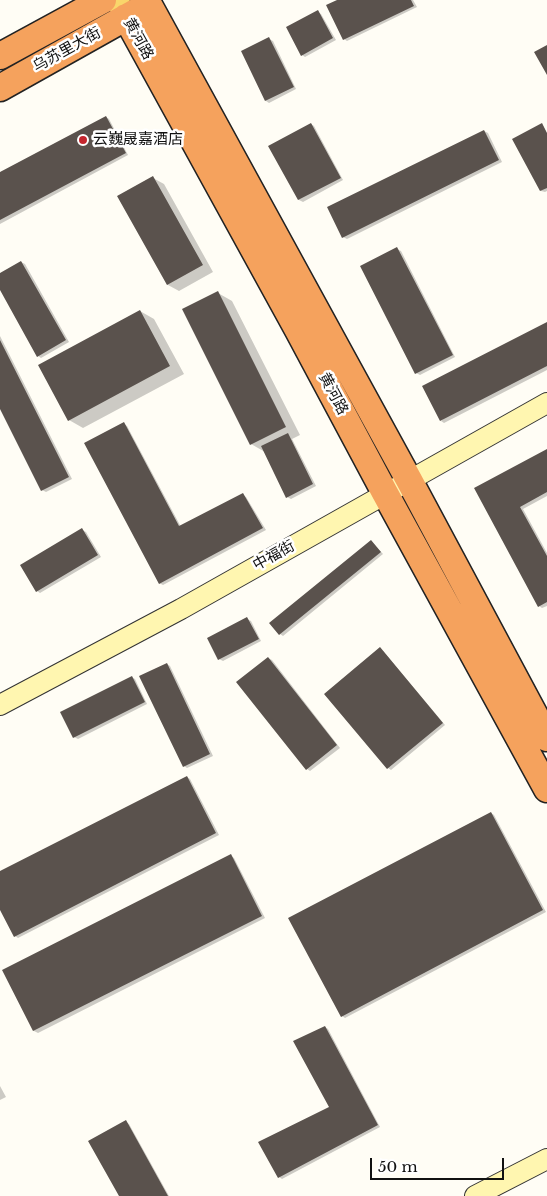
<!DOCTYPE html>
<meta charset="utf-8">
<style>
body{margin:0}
#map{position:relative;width:547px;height:1196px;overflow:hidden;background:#fffdf5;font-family:"Libre Baskerville",serif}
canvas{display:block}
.scale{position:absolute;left:370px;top:1158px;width:134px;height:22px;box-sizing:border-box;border:2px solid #111;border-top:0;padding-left:6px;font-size:15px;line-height:18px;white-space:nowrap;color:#111;-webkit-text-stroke:4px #fff;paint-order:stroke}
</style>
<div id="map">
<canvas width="547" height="1196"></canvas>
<div class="scale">50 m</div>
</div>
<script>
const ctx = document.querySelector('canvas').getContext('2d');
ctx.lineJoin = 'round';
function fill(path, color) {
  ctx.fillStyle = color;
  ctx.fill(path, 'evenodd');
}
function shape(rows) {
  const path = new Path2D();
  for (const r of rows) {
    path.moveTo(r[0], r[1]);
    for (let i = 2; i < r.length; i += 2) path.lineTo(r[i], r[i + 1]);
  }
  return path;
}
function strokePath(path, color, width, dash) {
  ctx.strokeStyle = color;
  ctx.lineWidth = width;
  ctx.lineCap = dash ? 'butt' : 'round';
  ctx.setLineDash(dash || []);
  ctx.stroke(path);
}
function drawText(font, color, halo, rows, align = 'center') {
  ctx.font = font + ' "Libre Baskerville","Noto Sans SC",serif';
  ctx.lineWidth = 5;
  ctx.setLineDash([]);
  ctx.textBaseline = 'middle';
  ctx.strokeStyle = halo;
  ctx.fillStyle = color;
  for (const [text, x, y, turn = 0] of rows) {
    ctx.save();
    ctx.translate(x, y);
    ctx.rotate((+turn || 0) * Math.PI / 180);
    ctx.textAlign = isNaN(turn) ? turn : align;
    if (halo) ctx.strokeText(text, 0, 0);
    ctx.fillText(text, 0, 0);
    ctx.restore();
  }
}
fill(shape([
 [340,0,413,0,417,7,347,41,344,39],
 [318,12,321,14,336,40,305,57,302,55],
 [269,39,273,41,296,89,269,103,266,101],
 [106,117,109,119,128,155,0,224,0,174],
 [311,124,314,126,343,180,303,202,299,200,270,146],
 [542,125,547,136,547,191,545,192,541,191,514,140],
 [484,131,488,133,502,162,347,239,343,237],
 [153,178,164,184,213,272,179,291,168,285,119,197],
 [397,249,401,251,455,357,420,375,416,373],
 [21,262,25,264,69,342,41,358,38,356,0,288,0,274],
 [218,293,232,301,300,435,292,439,316,486,291,499,287,497,265,452,251,444],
 [140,311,154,319,184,374,83,428,69,420],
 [547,323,547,370,444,423,441,421],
 [0,336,72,479,46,492,42,490,0,406],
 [124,424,127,426,181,527,243,495,246,497,266,530,163,585,159,583],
 [547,450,547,496,523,509,547,553,547,606,542,608,539,606,476,489],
 [82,530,86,532,101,557,40,593,37,591],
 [371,541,383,554,283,636,280,634],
 [247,619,251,621,261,641,223,661,219,659],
 [383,651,445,725,391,770,388,768,325,695],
 [268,658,272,660,340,748,310,771,307,769],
 [167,664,170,666,213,756,187,768,184,766],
 [131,677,135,679,147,704,78,739,74,737],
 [187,777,190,779,219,835,18,938,15,936,0,907,0,873],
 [491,813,494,815,546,912,345,1018,342,1016],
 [231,856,234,858,265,918,38,1033,34,1031,4,971],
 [325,1027,328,1029,380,1127,282,1179,279,1177,331,1108],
 [0,1086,6,1097,0,1100],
 [126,1122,129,1124,169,1196,120,1196]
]), '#0003');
fill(shape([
 [337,0,411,0,414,6,343,40,326,5],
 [318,10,333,38,301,56,286,27],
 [269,37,294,87,265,101,241,51],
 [547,45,547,75,534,52],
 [106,116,126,153,0,220,0,172],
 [311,123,341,178,298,200,268,146],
 [542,123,547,133,547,188,540,191,512,139],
 [484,130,499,160,342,238,327,207],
 [153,176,203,265,167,285,117,196],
 [397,247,453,355,415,374,360,266],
 [21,261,66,340,37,357,0,290,0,273],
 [218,291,286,427,250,445,182,309],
 [140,310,170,366,68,421,38,365],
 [547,322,547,366,440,421,422,386],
 [0,340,69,477,41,491,0,409],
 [124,422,179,526,243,493,263,528,159,584,84,443],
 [288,433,313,484,286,498,261,446],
 [547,449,547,492,520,507,547,556,547,602,538,607,474,488],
 [82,528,98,555,36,592,20,565],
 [371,540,381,552,279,635,269,623],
 [247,617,259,639,218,660,207,638],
 [380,647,443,723,387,769,324,694],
 [268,657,337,745,306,770,236,682],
 [167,663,210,754,183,767,139,676],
 [132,676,145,702,73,738,60,712],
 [187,776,216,833,14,937,0,910,0,871],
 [491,812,543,910,341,1017,288,918],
 [231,854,262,916,33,1031,2,970],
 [325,1026,378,1125,278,1178,258,1142,329,1107,293,1041],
 [126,1120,168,1196,119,1196,88,1141]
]), '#5a524d');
const secondary = shape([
 [0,705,181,609,547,403],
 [475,1196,547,1159]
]);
const primary = shape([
 [117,0,126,17]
]);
const highway = shape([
 [149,5,409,480,547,738],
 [126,17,298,330,385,493,547,789],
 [0,56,103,0],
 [0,88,141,9]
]);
strokePath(secondary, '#333', 22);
strokePath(primary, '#222', 25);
strokePath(highway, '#222', 29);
strokePath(secondary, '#fff6b0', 20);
strokePath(primary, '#f9d66b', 22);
strokePath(highway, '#f5a25d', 26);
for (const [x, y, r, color] of [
 [83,140,5,"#c4262e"]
]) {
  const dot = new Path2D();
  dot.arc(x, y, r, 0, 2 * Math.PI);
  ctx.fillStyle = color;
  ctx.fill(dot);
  strokePath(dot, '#fff', 2);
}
drawText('15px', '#111', '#fff', [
 ["黄河路",138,39,61],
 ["乌苏里大街",67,50,-29],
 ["黄河路",333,394,62],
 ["中福街",274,556,-29]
]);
drawText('15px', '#111', '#fff', [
 ["云巍晟嘉酒店",93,140]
], 'left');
</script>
